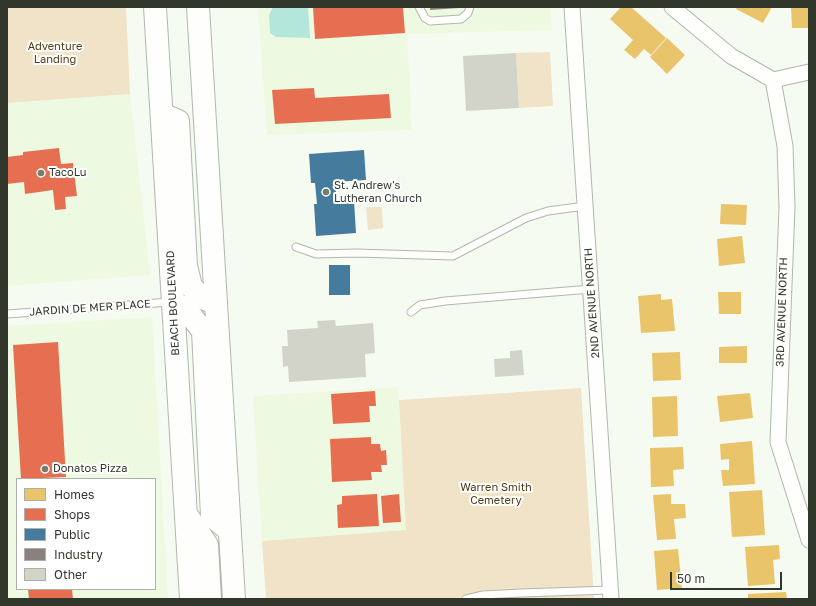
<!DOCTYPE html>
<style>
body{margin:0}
#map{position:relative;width:816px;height:606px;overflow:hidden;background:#f6fbf1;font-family:"Golos Text",sans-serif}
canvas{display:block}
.frame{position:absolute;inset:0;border:8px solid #32372c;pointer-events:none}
.legend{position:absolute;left:16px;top:478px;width:140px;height:112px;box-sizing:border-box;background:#fff;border:1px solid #adafab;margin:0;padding:5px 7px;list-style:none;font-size:12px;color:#32372c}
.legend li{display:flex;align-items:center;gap:8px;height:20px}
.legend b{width:20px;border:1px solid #adafab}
.scale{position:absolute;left:670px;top:572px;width:112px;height:18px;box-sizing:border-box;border:2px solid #32372c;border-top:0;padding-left:5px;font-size:12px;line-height:14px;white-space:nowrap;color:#32372c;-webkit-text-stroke:3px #fff;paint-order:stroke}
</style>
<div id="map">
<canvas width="816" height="606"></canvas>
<div class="frame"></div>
<ul class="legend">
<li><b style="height:11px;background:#e9c46a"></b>Homes</li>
<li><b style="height:11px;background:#e76f51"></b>Shops</li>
<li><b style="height:11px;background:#457b9d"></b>Public</li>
<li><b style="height:11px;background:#8a817c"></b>Industry</li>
<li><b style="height:11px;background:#d2d4ca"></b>Other</li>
</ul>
<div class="scale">50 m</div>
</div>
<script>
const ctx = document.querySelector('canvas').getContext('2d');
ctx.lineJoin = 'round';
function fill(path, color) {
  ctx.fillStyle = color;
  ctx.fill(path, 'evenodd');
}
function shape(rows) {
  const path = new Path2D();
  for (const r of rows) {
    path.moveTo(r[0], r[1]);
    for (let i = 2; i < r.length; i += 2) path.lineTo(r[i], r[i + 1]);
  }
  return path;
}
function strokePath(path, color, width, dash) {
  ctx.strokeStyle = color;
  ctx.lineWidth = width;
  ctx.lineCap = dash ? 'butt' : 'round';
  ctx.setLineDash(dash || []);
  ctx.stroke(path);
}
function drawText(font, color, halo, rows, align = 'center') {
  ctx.font = font + ' "Golos Text",sans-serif';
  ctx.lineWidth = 4;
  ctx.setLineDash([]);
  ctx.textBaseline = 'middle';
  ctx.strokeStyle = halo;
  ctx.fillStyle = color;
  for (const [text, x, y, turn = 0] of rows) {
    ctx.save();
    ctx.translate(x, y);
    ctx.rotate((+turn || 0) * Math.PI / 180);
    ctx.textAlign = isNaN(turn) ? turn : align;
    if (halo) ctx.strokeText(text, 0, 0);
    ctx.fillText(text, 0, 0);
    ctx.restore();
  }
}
fill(shape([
 [258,7,550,7,552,30,407,34,412,130,267,135],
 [130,94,150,275,7,286,7,103],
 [152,317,168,599,7,599,7,326],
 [17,479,155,479,155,589,17,589],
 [398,387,406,530,262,541,253,396]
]), '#edfae1');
fill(shape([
 [7,7,126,7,130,94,7,103],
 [550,52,553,106,519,108,516,53],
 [366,207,382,207,383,228,368,230],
 [581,388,594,599,266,599,262,541,406,530,399,400]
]), '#f0e3c7');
fill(shape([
 [273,7,308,7,310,38,276,37,270,33,269,15]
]), '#b2e7d9');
fill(shape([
 [621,7,631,7,666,38,651,55,644,49,635,59,624,50,633,40,610,19],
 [737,7,772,7,763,23,736,9],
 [791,7,809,7,809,28,792,28],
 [667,38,685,55,667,74,650,57],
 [721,204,747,205,746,225,720,224],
 [742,236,745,263,719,266,717,239],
 [718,292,741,292,741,314,719,314],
 [661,294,661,300,672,299,675,331,641,333,638,296],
 [747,346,747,363,719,363,719,347],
 [680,352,681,380,653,381,652,353],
 [750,393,753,418,720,422,717,396],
 [677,396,678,436,653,437,652,397],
 [752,441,755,484,723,486,721,470,729,470,729,459,721,460,720,444],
 [683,447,684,469,673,470,674,486,651,487,650,448],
 [762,490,765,535,732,537,729,492],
 [671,494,671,504,685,504,686,518,674,519,676,539,657,540,653,495],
 [779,545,780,559,773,560,775,584,748,586,745,547],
 [678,549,682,588,657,590,654,551],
 [786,592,787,599,748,599,748,594]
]), '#e9c46a');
fill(shape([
 [313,7,403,7,405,33,315,39],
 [314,88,315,98,389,94,391,118,275,124,272,90],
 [59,148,61,164,73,163,77,196,65,197,66,209,55,210,53,190,25,194,24,182,7,184,7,157,23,155,23,152],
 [58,342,66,477,21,479,13,345],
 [375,391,376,406,369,406,370,422,333,424,331,394],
 [371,437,371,444,380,444,381,451,386,450,387,465,381,465,382,472,371,472,372,480,332,482,330,439],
 [377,494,379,526,338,528,337,505,342,504,342,496],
 [399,494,401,522,383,523,381,496],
 [28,589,72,589,73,599,29,599]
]), '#e76f51');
fill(shape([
 [364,150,366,180,335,182,337,203,354,201,356,233,316,236,314,204,317,204,315,183,311,183,309,154],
 [329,265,350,265,350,295,329,295]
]), '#457b9d');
fill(shape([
 [430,7,458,7,459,8,430,10]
]), '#8a817c');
fill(shape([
 [516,53,519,108,466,111,463,56],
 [335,320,336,326,373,323,375,353,365,354,366,377,289,382,288,366,283,367,282,346,288,346,287,330,318,328,317,321],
 [522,350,524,375,495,377,494,359,510,358,510,351]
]), '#d2d4ca');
const lane = shape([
 [419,7,425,18,430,21,461,19,468,13,470,7],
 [296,247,316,254,357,253,453,256,526,218,548,211,585,206],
 [411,312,420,305,445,301,591,289],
 [7,314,170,302],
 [466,599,483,595,521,593,610,590]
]);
const street = shape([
 [572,7,611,599],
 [672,7,731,56,773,80,809,72],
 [773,80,785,146,787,207,778,442,809,540]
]);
const highway = shape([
 [155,7,191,599],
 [198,7,234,599],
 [162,114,178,121,186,266,191,286,200,297,216,304],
 [174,302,188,312,203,331,212,516,230,531],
 [186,514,207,545,210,599]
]);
strokePath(lane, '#b2b7ad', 9);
strokePath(street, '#b2b7ad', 17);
strokePath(highway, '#b2b7ad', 24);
strokePath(lane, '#fefefd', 7);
strokePath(street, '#fefefd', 15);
strokePath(highway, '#fefefd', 22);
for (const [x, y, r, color] of [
 [41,173,4,"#777c71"],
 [326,192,4,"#777c71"],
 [45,469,4,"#777c71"]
]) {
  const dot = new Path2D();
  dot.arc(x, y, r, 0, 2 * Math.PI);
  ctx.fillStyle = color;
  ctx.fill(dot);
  strokePath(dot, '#fff', 1.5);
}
drawText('11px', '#523b13', '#fff', [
 ["Adventure",55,47],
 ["Landing",55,60],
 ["Warren Smith",496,488],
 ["Cemetery",496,501]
]);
drawText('11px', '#32372c', '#fff', [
 ["TacoLu",49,173],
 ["St. Andrew's",334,186],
 ["Lutheran Church",334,199],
 ["Donatos Pizza",53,469]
], 'left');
drawText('11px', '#32372c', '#fff', [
 ["BEACH BOULEVARD",173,303,-93],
 ["2ND AVENUE NORTH",592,303,-94],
 ["JARDIN DE MER PLACE",90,308,-4],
 ["3RD AVENUE NORTH",782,312,-88]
]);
</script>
